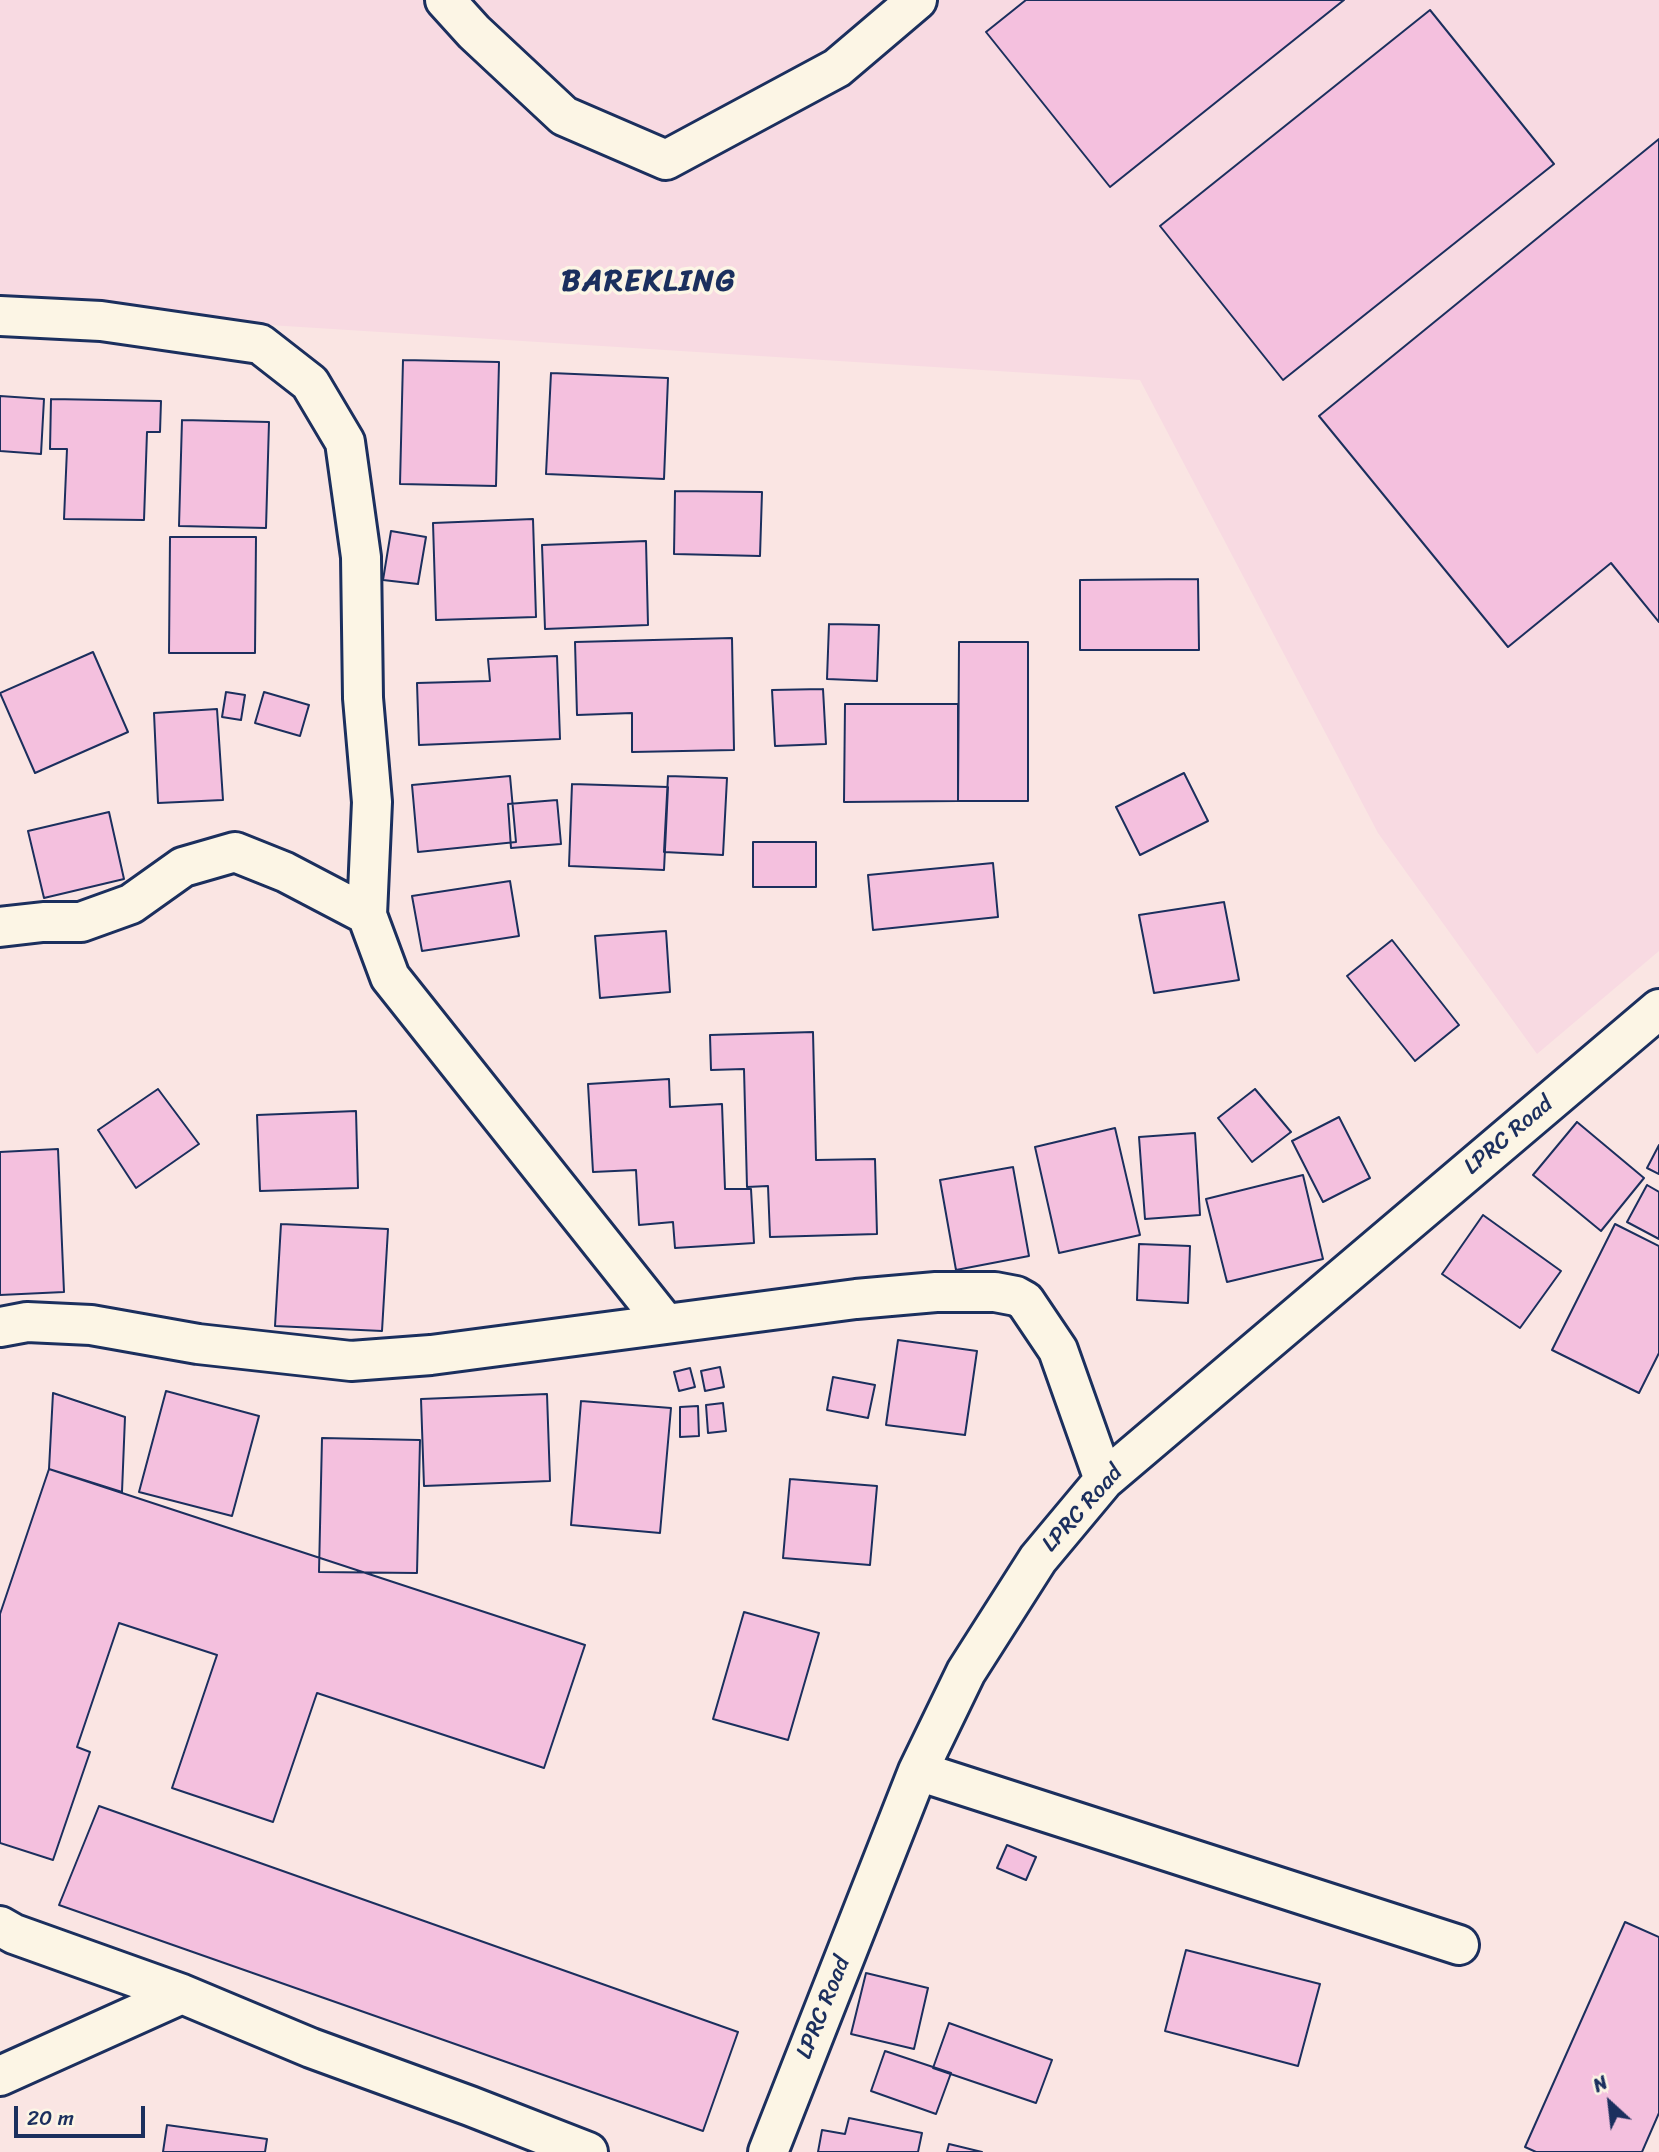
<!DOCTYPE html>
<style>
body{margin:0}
#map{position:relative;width:1659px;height:2152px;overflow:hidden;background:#fae5e3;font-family:Sriracha,sans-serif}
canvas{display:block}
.north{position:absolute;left:1575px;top:2068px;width:70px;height:70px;-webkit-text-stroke:5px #fcf5e5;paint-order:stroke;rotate:333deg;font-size:19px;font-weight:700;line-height:28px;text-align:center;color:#1b2f5e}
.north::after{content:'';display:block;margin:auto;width:24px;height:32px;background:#1b2f5e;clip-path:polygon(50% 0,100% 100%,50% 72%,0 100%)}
.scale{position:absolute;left:14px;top:2106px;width:131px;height:32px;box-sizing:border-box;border:4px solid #1b2f5e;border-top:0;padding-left:9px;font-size:21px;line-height:24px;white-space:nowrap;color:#1b2f5e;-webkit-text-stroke:5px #fcf5e5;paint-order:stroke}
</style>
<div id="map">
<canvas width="1659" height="2152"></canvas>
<div class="north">N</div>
<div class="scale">20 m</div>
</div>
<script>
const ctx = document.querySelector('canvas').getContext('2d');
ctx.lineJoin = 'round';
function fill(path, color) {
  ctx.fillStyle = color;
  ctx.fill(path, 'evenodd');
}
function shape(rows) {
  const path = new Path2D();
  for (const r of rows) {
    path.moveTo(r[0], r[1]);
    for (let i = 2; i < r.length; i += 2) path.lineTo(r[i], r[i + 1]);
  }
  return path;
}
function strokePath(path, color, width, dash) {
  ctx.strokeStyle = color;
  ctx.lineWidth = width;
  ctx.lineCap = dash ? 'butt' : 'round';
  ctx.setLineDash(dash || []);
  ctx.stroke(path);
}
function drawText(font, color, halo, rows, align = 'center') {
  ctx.font = font + ' Sriracha,sans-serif';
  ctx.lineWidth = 7;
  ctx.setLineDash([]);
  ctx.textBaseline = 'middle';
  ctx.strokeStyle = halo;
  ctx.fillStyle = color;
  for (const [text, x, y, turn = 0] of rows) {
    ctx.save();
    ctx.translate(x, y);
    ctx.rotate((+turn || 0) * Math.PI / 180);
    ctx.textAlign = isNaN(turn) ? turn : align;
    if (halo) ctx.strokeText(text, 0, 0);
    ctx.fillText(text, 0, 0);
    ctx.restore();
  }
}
fill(shape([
 [0,0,1659,0,1659,951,1537,1054,1378,833,1140,380,0,308]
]), '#f8dae2');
const building = shape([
 [1026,0,1344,0,1110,187,986,32,1026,0],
 [1430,10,1554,164,1283,380,1160,226,1430,10],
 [1659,139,1659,622,1611,563,1508,647,1319,416,1659,139],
 [403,360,499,362,496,486,400,484,403,360],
 [551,373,668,378,664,479,546,474,551,373],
 [0,396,44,399,41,454,0,451,0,396],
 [51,399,161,401,160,432,147,432,144,520,64,519,67,449,50,449,51,399],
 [182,420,269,422,266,528,179,526,182,420],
 [675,491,762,492,760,556,674,554,675,491],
 [533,519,536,617,436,620,433,523,533,519],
 [391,531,426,537,418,584,383,580,391,531],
 [170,537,256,537,255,653,169,653,170,537],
 [646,541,648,625,545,629,542,545,646,541],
 [1198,579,1199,650,1080,650,1080,580,1198,579],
 [829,624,879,625,877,681,827,679,829,624],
 [732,638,734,750,632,752,632,713,577,715,575,642,732,638],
 [959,642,1028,642,1028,801,958,801,959,642],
 [93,652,128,732,35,773,0,693,93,652],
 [557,656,560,739,419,745,417,683,490,681,488,659,557,656],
 [823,689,826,744,775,746,772,690,823,689],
 [226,692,245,695,241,720,222,717,226,692],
 [264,692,309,705,300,736,255,723,264,692],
 [845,704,958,704,958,801,844,802,845,704],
 [217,709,223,800,158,803,154,713,217,709],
 [1184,773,1208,821,1140,855,1116,807,1184,773],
 [510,776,516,842,418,852,412,785,510,776],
 [668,776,727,778,723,855,664,852,668,776],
 [572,784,668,787,664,870,569,866,572,784],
 [557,800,561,844,511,848,508,804,557,800],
 [109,812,124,879,44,898,28,831,109,812],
 [753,842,816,842,816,887,753,887,753,842],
 [993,863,998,917,873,930,868,875,993,863],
 [510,881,519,936,422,951,412,896,510,881],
 [1224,902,1239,980,1154,993,1139,915,1224,902],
 [666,931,670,992,600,998,595,936,666,931],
 [1392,940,1459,1025,1415,1061,1347,976,1392,940],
 [813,1032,816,1160,875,1159,877,1234,770,1237,768,1186,747,1187,744,1069,711,1070,710,1035,813,1032],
 [669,1079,670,1107,722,1104,725,1189,751,1189,754,1243,675,1248,673,1222,639,1225,636,1170,593,1172,588,1084,669,1079],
 [158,1089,199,1144,136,1188,98,1130,158,1089],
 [1255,1089,1291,1132,1252,1162,1218,1118,1255,1089],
 [356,1111,358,1188,260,1191,257,1115,356,1111],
 [1339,1117,1370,1178,1323,1202,1292,1141,1339,1117],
 [1577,1122,1644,1178,1601,1231,1533,1175,1577,1122],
 [1115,1128,1140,1235,1059,1253,1035,1147,1115,1128],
 [1195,1133,1200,1215,1145,1219,1139,1137,1195,1133],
 [1659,1145,1659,1174,1647,1168,1659,1145],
 [58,1149,64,1292,0,1295,0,1152,58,1149],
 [1013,1167,1029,1256,956,1270,940,1180,1013,1167],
 [1303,1175,1323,1259,1227,1282,1206,1199,1303,1175],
 [1647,1185,1659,1192,1659,1239,1627,1222,1647,1185],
 [1483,1215,1561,1271,1520,1328,1442,1274,1483,1215],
 [281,1224,388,1229,382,1331,275,1326,281,1224],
 [1615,1224,1659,1246,1659,1353,1639,1393,1552,1350,1615,1224],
 [1139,1244,1190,1246,1188,1303,1137,1300,1139,1244],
 [898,1340,977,1351,965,1435,886,1425,898,1340],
 [720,1367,724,1387,705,1391,701,1371,720,1367],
 [690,1368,695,1387,679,1391,674,1372,690,1368],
 [833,1377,875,1385,868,1418,827,1410,833,1377],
 [166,1391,259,1416,232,1516,139,1492,166,1391],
 [53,1393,125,1417,122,1492,49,1469,53,1393],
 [547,1394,550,1481,424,1486,421,1399,547,1394],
 [581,1401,671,1408,660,1533,571,1525,581,1401],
 [723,1403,726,1431,708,1433,706,1405,723,1403],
 [698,1406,699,1436,680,1437,680,1407,698,1406],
 [322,1438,420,1440,417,1573,319,1572,322,1438],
 [49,1469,585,1645,544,1768,317,1693,273,1822,172,1788,217,1655,119,1623,77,1747,90,1752,53,1860,0,1843,0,1614,49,1469],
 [790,1479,877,1486,870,1565,783,1558,790,1479],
 [744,1612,819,1633,788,1740,713,1719,744,1612],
 [99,1806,738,2032,703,2131,59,1905,99,1806],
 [1007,1845,1036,1857,1026,1880,997,1868,1007,1845],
 [1625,1922,1659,1937,1659,2113,1642,2152,1536,2152,1525,2147,1625,1922],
 [1186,1950,1320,1984,1298,2066,1165,2031,1186,1950],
 [866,1973,928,1988,914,2049,851,2034,866,1973],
 [949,2023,1052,2060,1036,2103,933,2068,949,2023],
 [885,2051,951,2073,936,2114,871,2091,885,2051],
 [849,2118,922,2133,918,2152,818,2152,822,2130,845,2134,849,2118],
 [167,2125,267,2139,265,2152,163,2152,167,2125],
 [949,2144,982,2152,947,2152,949,2144]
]);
fill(building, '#f4c0de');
strokePath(building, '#1b2f5e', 2);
const minor = shape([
 [445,0,474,32,564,116,666,160,837,68,917,0],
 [0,316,101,321,260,344,310,383,345,442,361,557,363,698,372,802,367,915,390,977,665,1323],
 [0,927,43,922,81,922,131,904,183,867,235,852,285,872,367,915],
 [0,1327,27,1322,91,1325,198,1344,351,1361,431,1355,856,1299,936,1292,995,1292,1016,1296,1025,1301,1058,1350,1104,1480],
 [918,1771,1459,1945],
 [0,1926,14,1934,182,1994,311,2048,470,2106,588,2152],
 [0,2076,182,1994],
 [768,2152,918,1771,966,1672,1038,1559,1104,1480,1659,1009]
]);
strokePath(minor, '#1b2f5e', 44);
strokePath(minor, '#fcf5e5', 38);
drawText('23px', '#1b2f5e', '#fcf5e5', [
 ["LPRC Road",1509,1136,-40],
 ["LPRC Road",1083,1509,-48],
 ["LPRC Road",824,2008,-68]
]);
ctx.letterSpacing = '2px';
drawText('bold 30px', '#1b2f5e', '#fcf5e5', [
 ["BAREKLING",649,282]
]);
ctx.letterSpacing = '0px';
</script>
